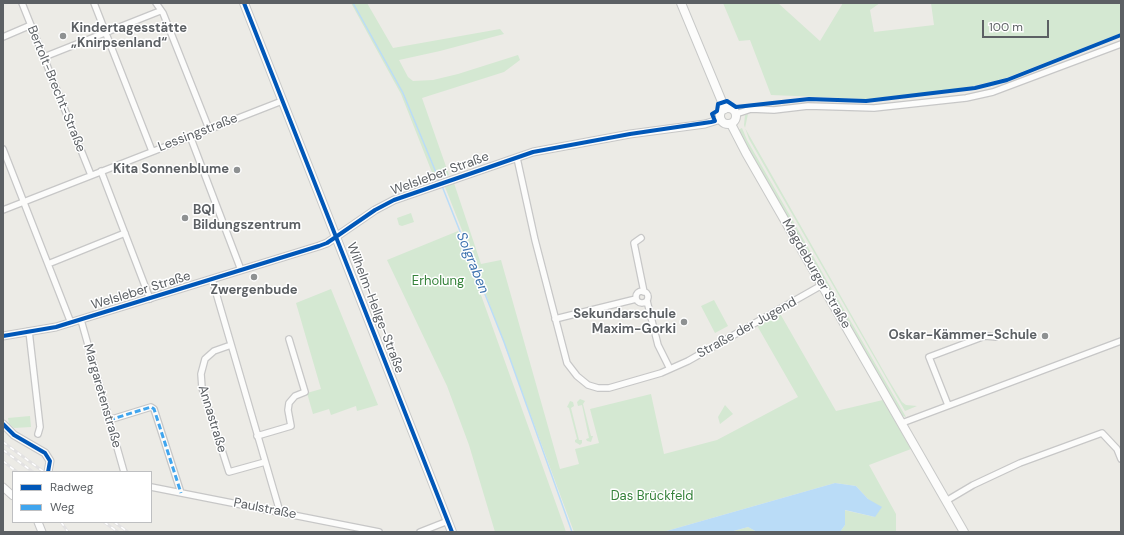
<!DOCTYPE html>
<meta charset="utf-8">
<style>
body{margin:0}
#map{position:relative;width:1124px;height:535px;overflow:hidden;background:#ecebe6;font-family:"DM Sans",sans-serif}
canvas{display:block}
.frame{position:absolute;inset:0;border:4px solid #5c6064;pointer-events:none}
.legend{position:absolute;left:12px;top:471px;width:140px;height:52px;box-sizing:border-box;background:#fff;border:1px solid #bebfc1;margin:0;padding:5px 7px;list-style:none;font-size:12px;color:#5c6064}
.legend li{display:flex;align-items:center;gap:8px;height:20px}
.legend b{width:20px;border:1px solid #bebfc1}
.scale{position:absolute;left:982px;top:20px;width:67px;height:18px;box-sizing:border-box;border:2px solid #5c6064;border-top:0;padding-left:5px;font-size:12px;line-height:14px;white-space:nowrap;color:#5c6064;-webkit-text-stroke:3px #fff;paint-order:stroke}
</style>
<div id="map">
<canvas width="1124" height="535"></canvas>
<div class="frame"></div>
<ul class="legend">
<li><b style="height:5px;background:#0057b8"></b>Radweg</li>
<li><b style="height:5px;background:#40a5ee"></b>Weg</li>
</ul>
<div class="scale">100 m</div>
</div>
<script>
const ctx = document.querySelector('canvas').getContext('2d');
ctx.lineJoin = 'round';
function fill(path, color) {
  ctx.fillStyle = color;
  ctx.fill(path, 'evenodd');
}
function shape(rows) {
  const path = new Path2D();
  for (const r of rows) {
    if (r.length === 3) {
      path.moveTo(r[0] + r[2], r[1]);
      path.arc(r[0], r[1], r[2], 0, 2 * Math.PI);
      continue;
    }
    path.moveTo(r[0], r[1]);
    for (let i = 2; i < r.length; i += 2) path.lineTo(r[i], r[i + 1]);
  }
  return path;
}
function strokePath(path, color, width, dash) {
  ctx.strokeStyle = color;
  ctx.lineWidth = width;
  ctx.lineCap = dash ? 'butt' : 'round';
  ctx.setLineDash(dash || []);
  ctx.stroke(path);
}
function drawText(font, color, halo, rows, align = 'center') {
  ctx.font = font + ' "DM Sans",sans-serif';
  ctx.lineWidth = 3;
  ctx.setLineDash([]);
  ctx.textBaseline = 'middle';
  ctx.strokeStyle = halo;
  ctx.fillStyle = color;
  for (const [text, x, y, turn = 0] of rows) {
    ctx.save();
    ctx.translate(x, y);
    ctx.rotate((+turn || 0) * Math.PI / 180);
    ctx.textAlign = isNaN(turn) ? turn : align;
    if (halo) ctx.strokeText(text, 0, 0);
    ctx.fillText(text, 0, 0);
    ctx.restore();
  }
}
fill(shape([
 [351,3,367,3,393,48,500,29,504,34,440,51,399,60,408,77,413,81,433,80,458,74,518,55,520,60,504,72,422,98,449,175,435,180,401,94],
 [723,3,778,3,820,41,843,3,880,3,870,10,874,32,934,25,931,3,1121,3,1121,33,1006,78,973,86,941,91,866,99,771,95,750,40,739,41],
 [748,114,745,128,888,379,902,402,906,405,917,406,905,411,749,139,744,125,745,115],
 [742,128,747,140,834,293,831,295,738,130],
 [454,183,481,264,501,260,560,469,579,464,575,449,599,443,590,409,651,394,664,454,717,440,798,397,755,322,778,310,836,411,883,400,911,449,869,465,896,514,896,532,840,532,845,525,844,510,875,517,868,499,856,486,835,483,663,532,574,532,462,230,445,187],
 [411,213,414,222,402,226,399,225,397,218],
 [458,231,564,526,566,532,495,532,469,445,447,386,387,260],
 [331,289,378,405,357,411,356,406,331,415,329,409,313,414,307,393,321,389,296,303],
 [835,294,906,417,902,416,831,296],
 [714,300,728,326,715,333,701,306],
 [580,399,585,401,583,404,591,436,593,436,591,442,587,441,586,439,589,438,582,405,578,406,577,402],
 [570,401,573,402,574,406,571,408,579,440,582,440,582,443,580,445,575,442,575,440,577,439,569,408,567,407],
 [725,405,733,414,720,424,718,417],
 [30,416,31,427,14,428,9,424,8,418],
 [748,527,757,532,730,532]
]), '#d4e8d2');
fill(shape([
 [835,483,856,486,868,499,882,507,875,517,845,510,845,525,840,532,757,532,748,527,730,532,663,532]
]), '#badcf7');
strokePath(shape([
 [353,3,403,93,440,182],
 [442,186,504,342,572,532]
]), '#badcf7', 1.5);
const minor = shape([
 [22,3,91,175],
 [94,3,152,151],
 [156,3,163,13,209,129],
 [3,37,31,25],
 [44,57,160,11],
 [736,114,751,109,774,110,808,106,874,108,966,98,993,92,1121,44],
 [190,136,241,270],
 [3,149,71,323],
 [517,158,535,240,567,363,577,376,588,385,598,388,609,388,661,373,688,361,822,285],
 [101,171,150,299],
 [3,210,282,101],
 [641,238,634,243,644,292],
 [48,264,125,233],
 [212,279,280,512],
 [642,297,6],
 [647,301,658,345,670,369],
 [555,319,636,299],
 [81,320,124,472],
 [29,331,40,427,38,434],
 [231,345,214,351,205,359,201,374,202,388,229,472,265,462],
 [948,405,929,357,985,336,996,337],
 [109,420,151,407,154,409,181,493],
 [902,423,1121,341],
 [257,436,291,426,288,410,289,403,295,396,305,392,289,339],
 [151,487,379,532],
 [946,501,973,485,1020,463,1102,433,1117,449,1121,459],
 [420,532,448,521]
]);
const tertiary = shape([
 [3,336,56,327,319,246,327,243,375,210,394,200,533,152,630,134,705,124,721,119],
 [3,424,14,435,45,453,50,461,48,472],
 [3,487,13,496],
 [38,522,42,532]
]);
const secondary = shape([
 [244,3,452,532],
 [681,3,725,109],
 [728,116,8],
 [731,124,746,153,964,532]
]);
strokePath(minor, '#c7c7c7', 8);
strokePath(tertiary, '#c7c7c7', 9);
strokePath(secondary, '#c8c9c8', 10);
strokePath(minor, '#fcfcfb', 5.5);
strokePath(tertiary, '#fcfcfb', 7);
strokePath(secondary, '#fcfcfb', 8);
const rail = shape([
 [3,442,44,472],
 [3,450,33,472],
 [3,461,17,472],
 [61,522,68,532],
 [104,522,118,532],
 [114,522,128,532]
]);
strokePath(rail, '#e3e2e2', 3);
strokePath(rail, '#fff', 1.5, [4.5]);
strokePath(shape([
 [109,420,151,407,154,409,181,493]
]), '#40a5ee', 3, [6, 3]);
strokePath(shape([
 [244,3,452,532],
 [3,336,56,327,319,246,327,243,375,210,394,200,533,152,630,134,711,122,715,121,712,114,717,111,718,104,727,101,736,107,809,99,866,101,975,88,1007,80,1121,35],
 [3,424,14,435,45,453,50,461,48,472]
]), '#0057b8', 4);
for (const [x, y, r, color] of [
 [63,36,4,"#8e9192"],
 [237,170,4,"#8e9192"],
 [185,218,4,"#8e9192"],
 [254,277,4,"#8e9192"],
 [684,322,4,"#8e9192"],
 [1045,336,4,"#8e9192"]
]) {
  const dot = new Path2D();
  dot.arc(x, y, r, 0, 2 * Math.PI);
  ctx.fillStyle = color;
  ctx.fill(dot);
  strokePath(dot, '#fff', 1.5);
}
drawText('bold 13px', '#5c6064', '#fff', [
 ["Kindertagesstätte",71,29,"left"],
 ["„Knirpsenland“",71,44,"left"],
 ["Kita Sonnenblume",229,170],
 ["BQI",193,211,"left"],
 ["Bildungszentrum",193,226,"left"],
 ["Zwergenbude",254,291,"center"],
 ["Sekundarschule",676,315],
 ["Maxim-Gorki",676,330],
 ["Oskar-Kämmer-Schule",1037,336]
], 'right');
drawText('13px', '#5c6064', '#fff', [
 ["Bertolt-Brecht-Straße",56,89,68],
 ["Lessingstraße",198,133,-21],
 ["Welsleber Straße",440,174,-20],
 ["Magdeburger Straße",816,274,60],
 ["Welsleber Straße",141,291,-17],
 ["Wilhelm-Hellge-Straße",375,308,69],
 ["Straße der Jugend",747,328,-29],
 ["Margaretenstraße",102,396,74],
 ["Annastraße",212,419,73],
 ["Paulstraße",265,509,11]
]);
drawText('13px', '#35823a', '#fff', [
 ["Erholung",438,282],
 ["Das Brückfeld",652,497]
]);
drawText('italic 14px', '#4175b0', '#fff', [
 ["Solgraben",472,263,68]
]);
</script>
